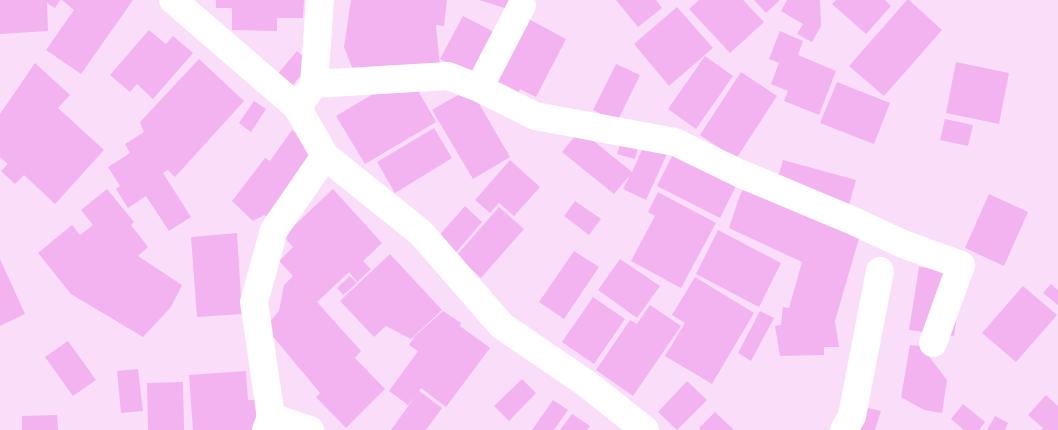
<!DOCTYPE html>
<style>
body{margin:0}
canvas{display:block;background:#faddf8}
</style>
<canvas width="1058" height="430"></canvas>
<script>
const ctx = document.querySelector('canvas').getContext('2d');
ctx.lineJoin = 'round';
function fill(path, color) {
  ctx.fillStyle = color;
  ctx.fill(path, 'evenodd');
}
function shape(rows) {
  const path = new Path2D();
  for (const r of rows) {
    path.moveTo(r[0], r[1]);
    for (let i = 2; i < r.length; i += 2) path.lineTo(r[i], r[i + 1]);
  }
  return path;
}
function strokePath(path, color, width, dash) {
  ctx.strokeStyle = color;
  ctx.lineWidth = width;
  ctx.lineCap = dash ? 'butt' : 'round';
  ctx.setLineDash(dash || []);
  ctx.stroke(path);
}
fill(shape([
 [0,0,60,0,55,8,47,3,48,31,0,34],
 [62,0,133,0,81,74,46,50,74,10],
 [216,0,304,0,303,18,277,18,277,31,232,30,232,8,216,8],
 [351,0,447,0,444,26,436,25,440,67,354,72,344,47],
 [479,0,518,0,514,11],
 [616,0,656,0,662,8,638,27],
 [699,0,743,0,764,22,730,53,689,9],
 [754,0,780,0,766,13],
 [787,0,820,0,821,26,812,42,797,34,803,24,781,11],
 [836,0,885,0,891,6,866,34,832,4],
 [907,0,909,0,942,30,884,96,849,66],
 [677,7,713,48,669,86,634,44],
 [463,16,498,34,475,78,440,59],
 [523,16,566,39,536,97,520,89,517,96,489,81],
 [149,30,166,44,173,36,193,53,153,99,137,84,130,92,110,75],
 [780,31,803,41,798,55,836,71,819,115,784,101,788,91,771,84,779,63,769,59],
 [297,51,311,64,290,88,276,76],
 [705,56,733,76,696,129,668,109],
 [199,59,244,101,175,177,168,170,163,173,191,217,169,231,146,196,128,208,116,189,120,186,108,167,130,153,125,144,144,132,140,122],
 [956,62,1009,73,999,124,946,113],
 [35,63,70,95,58,108,104,150,55,204,24,175,15,184,1,171,8,164,0,157,0,114],
 [616,64,640,75,617,122,593,110],
 [741,72,777,96,736,159,700,135],
 [837,82,890,103,874,144,820,123],
 [470,88,510,157,473,179,432,110],
 [417,89,436,122,365,164,336,116,380,90],
 [254,101,266,109,251,132,239,123],
 [945,119,973,125,968,146,940,140],
 [434,128,452,158,395,193,377,162],
 [292,130,319,150,269,218,264,215,253,221,232,201,265,158,270,161],
 [580,130,632,172,645,143,667,154,646,200,623,189,630,175,614,194,562,152],
 [623,135,640,141,635,159,617,154],
 [676,148,739,180,720,218,657,186],
 [510,160,540,187,514,216,499,203,490,213,475,200],
 [783,160,856,180,849,205,776,185],
 [748,180,862,228,835,321,839,347,824,347,824,355,780,356,775,326,781,325,783,307,789,308,802,262,729,228,740,195],
 [107,189,134,222,131,225,148,247,138,256,182,285,171,307,143,337,71,294,38,253,72,225,80,235,93,225,81,210],
 [333,189,382,243,363,261,371,269,357,282,349,272,317,302,361,351,355,358,385,389,346,428,316,397,320,393,265,327,279,311,284,285,293,276,279,261,293,247,283,236],
 [658,192,716,223,681,288,631,261,655,216,648,212],
 [989,194,1028,212,1004,266,965,248],
 [575,201,601,219,589,235,564,216],
 [465,206,482,222,453,256,435,240],
 [499,207,524,229,481,278,456,256],
 [718,230,781,263,759,307,696,274],
 [237,233,242,314,197,317,191,237],
 [574,251,599,267,564,319,539,302],
 [390,254,442,310,411,339,386,326,374,337,340,301],
 [0,259,25,314,0,326],
 [620,259,660,286,637,318,598,290],
 [919,267,963,273,954,336,909,330],
 [350,276,357,283,343,295,337,288],
 [695,277,754,313,712,384,665,356,685,323,672,315],
 [1051,284,1058,290,1058,305,1043,293],
 [1023,286,1057,315,1016,362,982,333],
 [593,297,625,319,594,364,562,342],
 [650,305,681,326,633,396,596,370,630,320,637,324],
 [443,311,461,323,460,326,490,348,446,407,421,388,419,391,442,408,426,430,391,430,416,395,408,405,389,391,418,351,409,345,415,336],
 [760,311,774,318,751,361,738,353],
 [68,341,96,380,73,396,45,357],
 [910,345,921,346,947,380,942,413,924,410,901,397],
 [138,369,143,411,121,413,117,371],
 [246,371,248,400,255,400,257,430,193,430,189,375],
 [522,379,536,393,509,421,494,406],
 [687,381,707,400,677,430,658,412],
 [183,382,184,430,148,430,147,383],
 [1046,395,1058,406,1058,430,1041,430,1043,428,1028,415],
 [553,400,568,410,554,430,532,430],
 [848,403,881,411,875,430,856,430],
 [963,404,985,422,979,430,964,430,951,419],
 [715,412,734,430,701,430,699,428],
 [572,414,590,426,587,430,560,430],
 [57,415,58,430,22,430,22,416],
 [995,416,1008,423,1005,430,987,430]
]), '#f3b3f1');
strokePath(shape([
 [173,0,297,107,325,156,421,233,502,326,587,384,645,430],
 [314,84,448,76,479,88,535,116,675,142,739,173,851,220,903,244,961,265,933,343],
 [479,88,522,5],
 [304,98,314,84,320,0],
 [271,417,310,430],
 [266,430,271,417,254,302,274,230,325,156],
 [844,430,852,416,880,271]
]), '#fff', 28);
</script>
